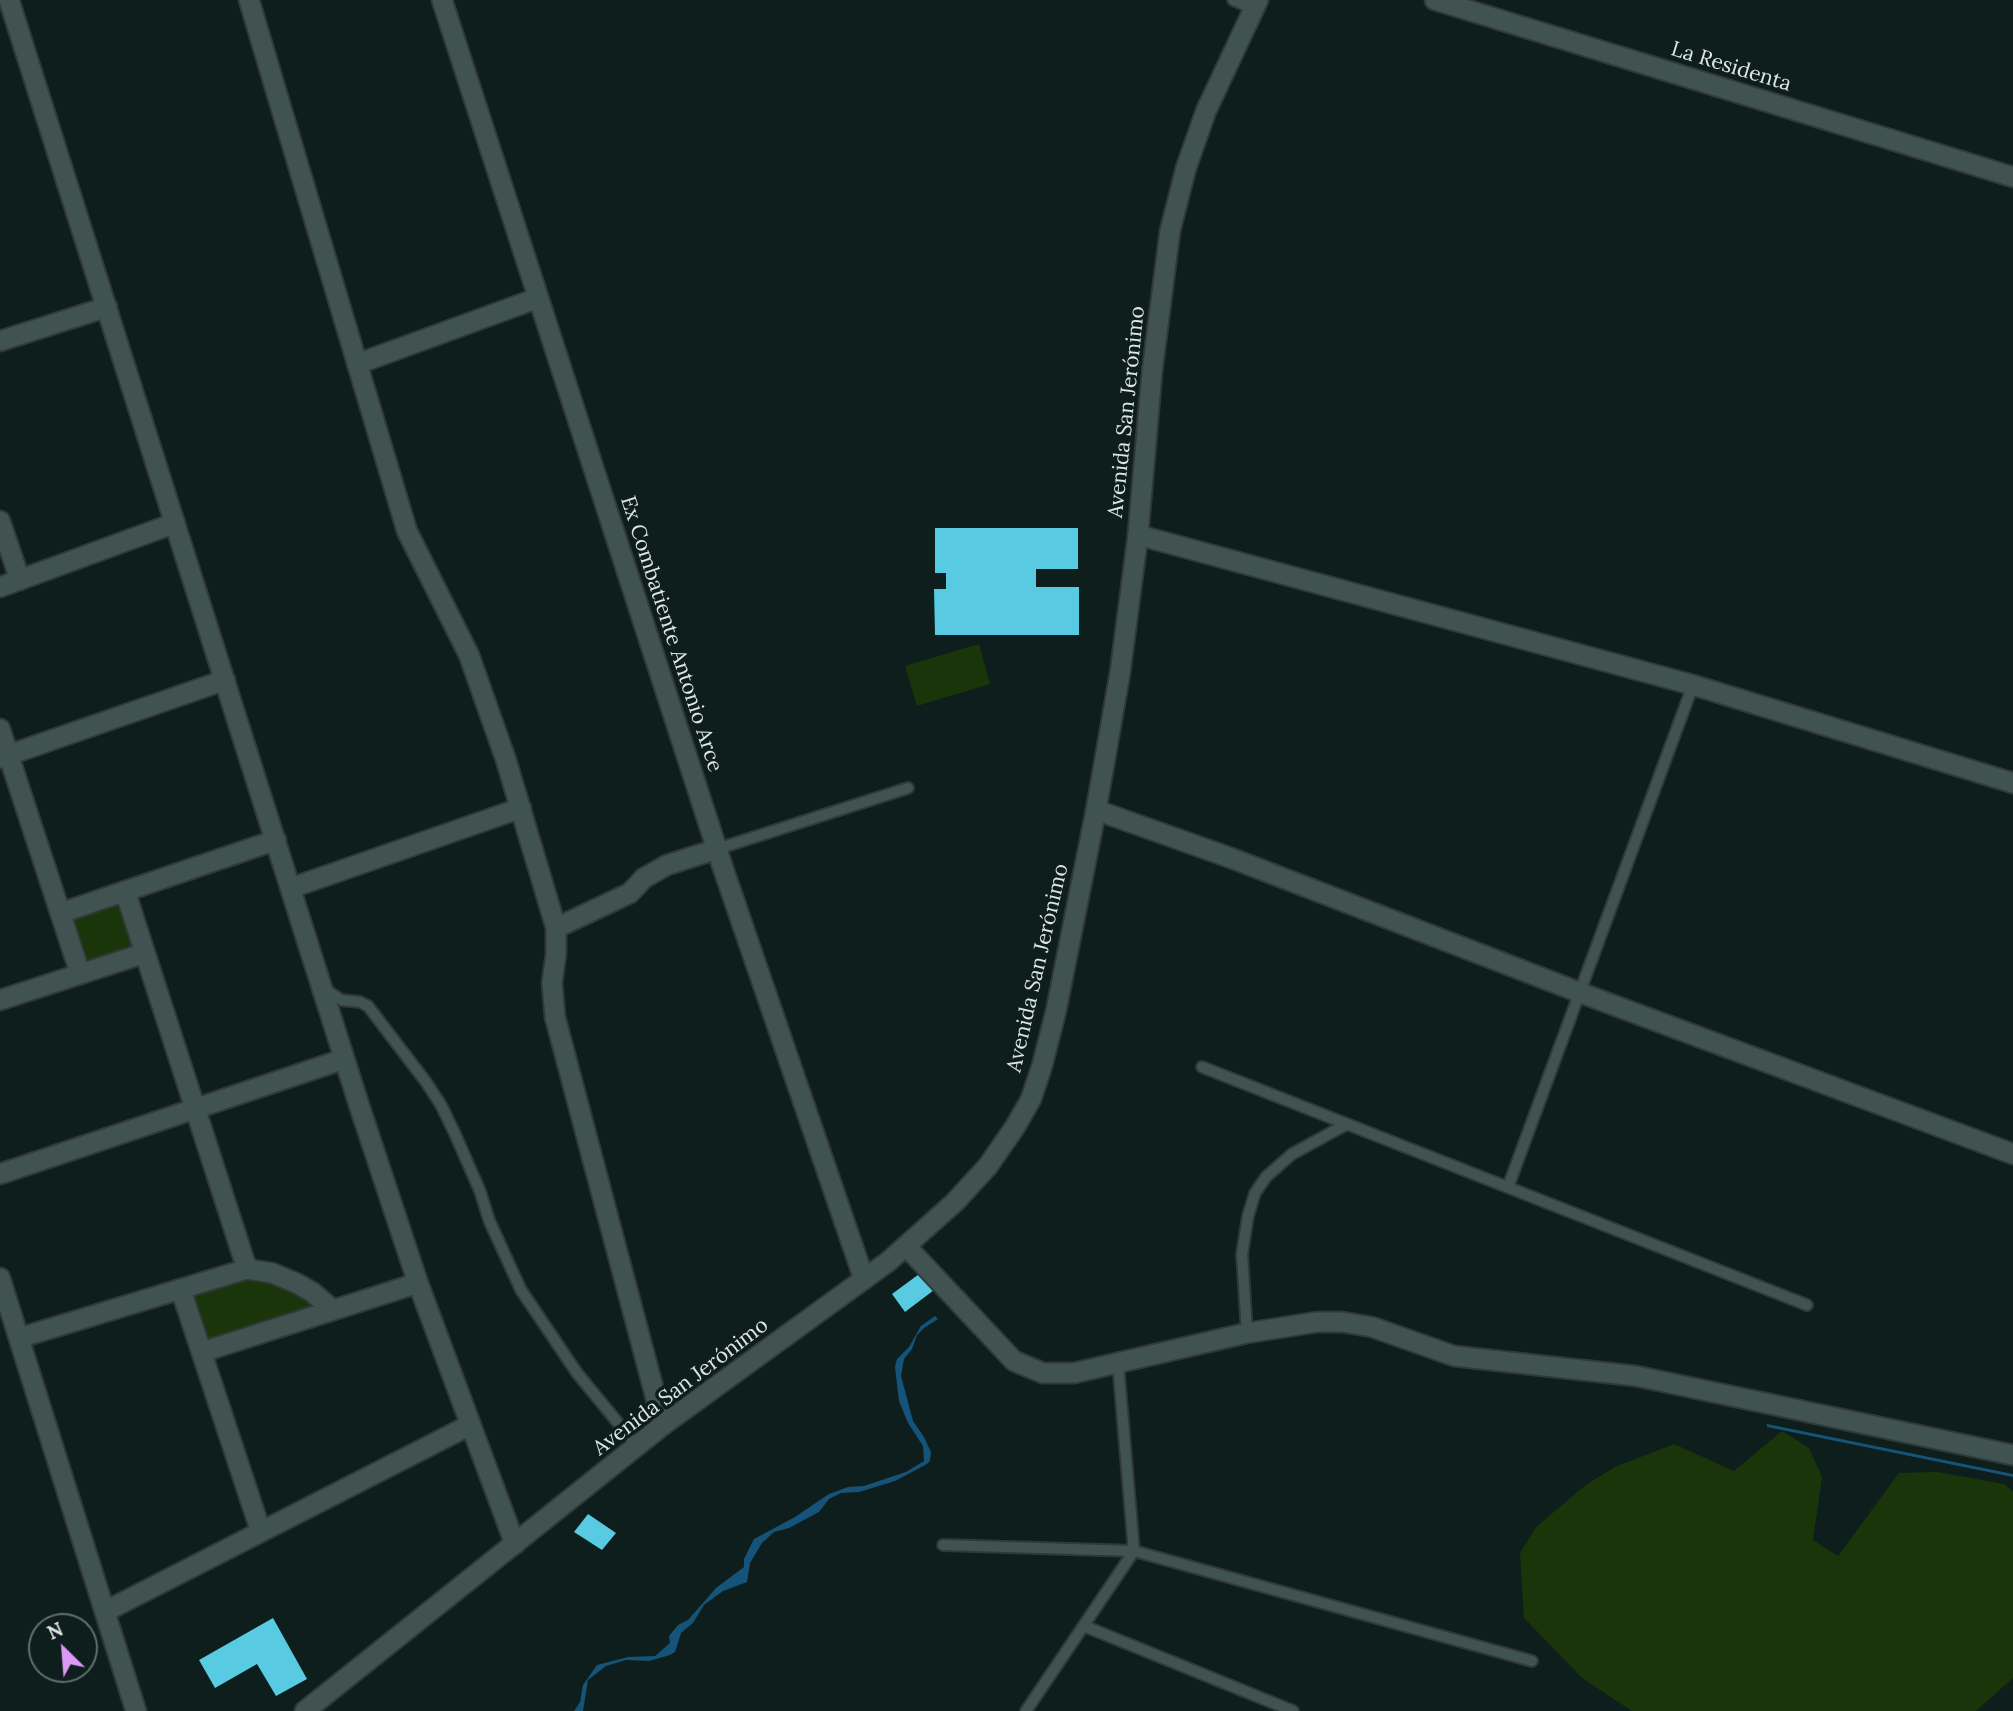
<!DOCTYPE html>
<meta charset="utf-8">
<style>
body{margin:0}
#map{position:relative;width:2013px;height:1711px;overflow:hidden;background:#0e1e1d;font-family:Lora,serif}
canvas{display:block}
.north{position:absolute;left:28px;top:1613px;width:70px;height:70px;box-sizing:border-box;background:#0e1e1d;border:2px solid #606e6d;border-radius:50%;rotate:335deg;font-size:19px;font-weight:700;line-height:28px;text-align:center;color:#dce6e5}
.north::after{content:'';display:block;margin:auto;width:24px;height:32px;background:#dc99f5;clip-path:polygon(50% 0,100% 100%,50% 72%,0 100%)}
</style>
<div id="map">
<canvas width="2013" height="1711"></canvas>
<div class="north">N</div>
</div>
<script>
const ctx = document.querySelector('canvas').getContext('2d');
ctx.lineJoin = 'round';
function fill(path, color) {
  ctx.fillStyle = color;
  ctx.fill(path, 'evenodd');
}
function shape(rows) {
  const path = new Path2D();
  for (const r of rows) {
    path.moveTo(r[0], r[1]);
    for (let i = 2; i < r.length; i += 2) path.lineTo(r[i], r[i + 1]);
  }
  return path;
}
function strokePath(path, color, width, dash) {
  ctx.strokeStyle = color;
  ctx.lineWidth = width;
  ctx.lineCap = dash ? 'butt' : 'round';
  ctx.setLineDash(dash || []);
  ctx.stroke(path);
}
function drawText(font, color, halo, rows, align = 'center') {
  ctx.font = font + ' Lora,serif';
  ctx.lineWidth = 7;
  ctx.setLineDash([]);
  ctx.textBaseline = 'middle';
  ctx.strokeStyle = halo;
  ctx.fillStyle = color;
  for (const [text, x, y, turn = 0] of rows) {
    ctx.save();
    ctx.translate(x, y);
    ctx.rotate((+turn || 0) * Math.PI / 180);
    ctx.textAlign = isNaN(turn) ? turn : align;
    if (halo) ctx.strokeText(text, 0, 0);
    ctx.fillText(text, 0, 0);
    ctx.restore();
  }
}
fill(shape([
 [979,644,990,684,917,706,905,666],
 [119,901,135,947,87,963,71,918],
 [249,1280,279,1285,310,1303,311,1307,208,1339,193,1297,239,1281],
 [1782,1431,1809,1448,1822,1477,1813,1540,1838,1556,1899,1473,1937,1472,2004,1484,2013,1491,2013,1678,1976,1711,1632,1711,1582,1678,1524,1618,1520,1553,1536,1527,1587,1484,1615,1467,1674,1444,1734,1471]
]), '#193509');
fill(shape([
 [935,1316,938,1319,924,1328,917,1335,912,1349,904,1359,901,1376,913,1421,924,1437,931,1452,930,1461,927,1464,895,1481,859,1492,841,1493,829,1499,819,1512,789,1528,774,1532,762,1543,750,1563,747,1582,723,1591,704,1605,693,1623,681,1633,675,1652,670,1655,649,1661,626,1660,606,1666,588,1680,583,1711,574,1711,580,1702,583,1685,597,1665,628,1657,655,1656,670,1643,669,1636,678,1625,688,1620,716,1588,744,1567,744,1559,754,1539,795,1517,829,1494,848,1487,864,1486,906,1472,924,1461,923,1446,908,1423,899,1401,895,1367,897,1359,909,1347,921,1326],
 [1767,1424,2013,1474,2013,1477,1767,1427]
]), '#155478');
fill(shape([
 [935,528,1078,528,1078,569,1036,569,1036,587,1079,587,1079,635,935,635,934,589,946,589,946,573,935,573],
 [926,1269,938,1287,905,1312,892,1294],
 [588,1514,616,1533,602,1550,574,1532],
 [273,1618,307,1679,276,1696,257,1664,215,1688,199,1660]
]), '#58cae1');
const service = shape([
 [1233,0,1254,9],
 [717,849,908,788],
 [325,989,341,1000,360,1002,368,1006,426,1082,441,1105,455,1134,480,1191,489,1220,521,1290,577,1373,637,1446],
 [1202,1067,1807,1305],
 [1508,1187,1693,685],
 [1247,1333,1242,1254,1248,1216,1255,1193,1266,1177,1292,1154,1347,1124],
 [943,1545,1134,1551,1532,1661],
 [1084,1626,1293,1711],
 [1026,1711,1134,1551,1118,1363]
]);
const minor = shape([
 [9,0,360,1108,418,1283,515,1544],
 [249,0,407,531,469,655,506,760,556,928,556,954,552,983,555,1017,663,1425],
 [442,0,722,865,864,1279],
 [1435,0,2013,177],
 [0,341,107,307],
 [357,364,538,298],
 [0,521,20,580],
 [1138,535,1693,685,2013,783],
 [0,587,175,523],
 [0,729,80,973],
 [0,758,225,680],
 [1096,810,1231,858,1581,993,2013,1154],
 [291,888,521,808],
 [125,891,247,1269],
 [61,913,276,840],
 [556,928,630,893,644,878,667,865,717,849],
 [0,1000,145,953],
 [0,1174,344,1059],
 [906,1246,1014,1361,1043,1373,1074,1373,1247,1333,1317,1322,1342,1322,1372,1327,1454,1356,1636,1376,2013,1455],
 [0,1278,136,1711],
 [181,1290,261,1532],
 [19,1338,247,1269,272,1273,296,1283,312,1292,333,1310],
 [202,1352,418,1283],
 [106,1611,470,1425]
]);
const tertiary = shape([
 [305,1711,663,1425,889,1261,955,1202,988,1166,1015,1127,1031,1099,1042,1066,1056,1011,1096,810,1120,673,1138,535,1152,372,1170,231,1186,168,1206,111,1258,0]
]);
strokePath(service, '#303938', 14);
strokePath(minor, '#303938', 23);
strokePath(tertiary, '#303938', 23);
strokePath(service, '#415351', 10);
strokePath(minor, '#415351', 19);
strokePath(tertiary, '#415351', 19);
drawText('21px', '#dce6e5', '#0e1e1d', [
 ["La Residenta",1731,67,17],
 ["Avenida San Jerónimo",1127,412,-84],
 ["Ex Combatiente Antonio Arce",671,634,72],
 ["Avenida San Jerónimo",1038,968,-77],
 ["Avenida San Jerónimo",681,1387,-37]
]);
</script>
